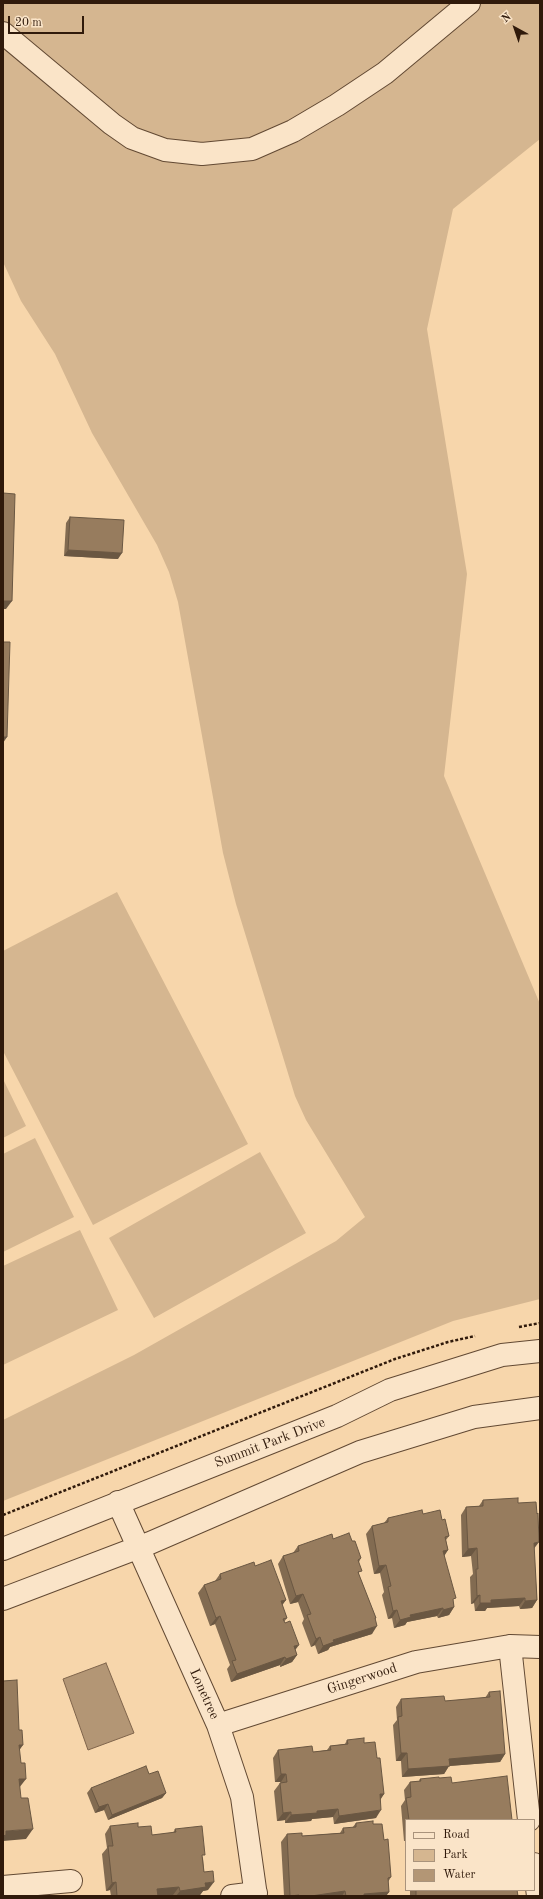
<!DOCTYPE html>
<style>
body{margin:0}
#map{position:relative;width:543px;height:1899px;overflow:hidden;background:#f7d6ab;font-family:"Old Standard TT",serif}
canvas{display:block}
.frame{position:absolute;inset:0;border:4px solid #301a0b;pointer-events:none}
.legend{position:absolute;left:405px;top:1819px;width:130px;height:72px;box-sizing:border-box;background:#fae4c8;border:1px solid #a9937c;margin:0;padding:5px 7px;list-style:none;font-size:12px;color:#301a0b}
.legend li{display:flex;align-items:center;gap:8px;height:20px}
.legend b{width:20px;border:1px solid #a9937c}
.north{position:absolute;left:495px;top:8px;width:40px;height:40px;-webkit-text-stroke:3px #fae4c8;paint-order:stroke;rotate:320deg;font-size:11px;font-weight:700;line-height:16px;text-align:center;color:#301a0b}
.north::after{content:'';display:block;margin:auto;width:14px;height:18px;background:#301a0b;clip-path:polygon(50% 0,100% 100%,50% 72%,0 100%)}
.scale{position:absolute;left:8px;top:16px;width:76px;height:18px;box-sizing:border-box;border:2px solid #301a0b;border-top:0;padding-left:5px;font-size:12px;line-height:14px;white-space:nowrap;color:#301a0b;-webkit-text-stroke:3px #fae4c8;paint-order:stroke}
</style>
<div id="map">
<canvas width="543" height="1899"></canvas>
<div class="frame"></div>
<ul class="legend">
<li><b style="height:5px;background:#fae4c8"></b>Road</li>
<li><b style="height:11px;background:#d5b690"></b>Park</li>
<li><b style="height:11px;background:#b39675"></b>Water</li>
</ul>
<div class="north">N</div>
<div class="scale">20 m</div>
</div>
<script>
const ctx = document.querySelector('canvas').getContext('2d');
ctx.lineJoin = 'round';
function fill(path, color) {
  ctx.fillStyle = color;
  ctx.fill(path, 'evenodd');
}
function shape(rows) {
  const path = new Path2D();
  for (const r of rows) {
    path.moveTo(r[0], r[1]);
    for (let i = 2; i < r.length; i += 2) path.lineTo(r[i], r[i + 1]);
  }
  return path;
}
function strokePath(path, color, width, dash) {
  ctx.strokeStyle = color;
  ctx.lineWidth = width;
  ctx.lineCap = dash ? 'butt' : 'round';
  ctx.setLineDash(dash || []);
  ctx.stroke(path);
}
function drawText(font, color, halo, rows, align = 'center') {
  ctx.font = font + ' "Old Standard TT",serif';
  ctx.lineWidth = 3.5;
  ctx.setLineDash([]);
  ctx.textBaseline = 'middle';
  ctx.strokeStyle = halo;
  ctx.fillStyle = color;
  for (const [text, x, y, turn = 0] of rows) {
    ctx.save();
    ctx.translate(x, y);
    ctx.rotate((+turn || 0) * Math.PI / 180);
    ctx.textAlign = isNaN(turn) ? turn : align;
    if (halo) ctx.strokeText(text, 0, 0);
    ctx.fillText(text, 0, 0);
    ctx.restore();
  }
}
fill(shape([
 [3,3,540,3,540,139,453,209,427,329,467,574,444,776,540,1004,540,1299,453,1321,3,1501,3,1420,134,1355,336,1241,365,1217,306,1120,295,1096,236,904,223,853,178,602,169,572,157,545,92,433,55,354,21,301,3,262],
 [117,892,248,1144,93,1225,3,1051,3,951],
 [3,1079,26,1126,3,1138],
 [35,1138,74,1217,3,1252,3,1154],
 [260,1152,306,1233,154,1318,109,1238],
 [80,1230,118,1310,3,1365,3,1266]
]), '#d5b690');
const water = shape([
 [106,1663,134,1733,88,1750,63,1679,106,1663]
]);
fill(water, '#b39675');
strokePath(water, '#7f644b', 1);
const minor = shape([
 [3,33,112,124,132,138,165,150,202,154,252,149,293,131,337,105,385,73,469,3],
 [118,1502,218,1725,242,1797,256,1896],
 [3,1549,337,1416,390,1390,502,1355,540,1351],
 [3,1599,150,1543,360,1452,474,1417,540,1408],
 [510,1646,529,1820],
 [218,1725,416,1662,510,1646,540,1647],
 [534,1864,538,1896],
 [3,1887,71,1881],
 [232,1896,256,1893]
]);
strokePath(minor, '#624933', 24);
strokePath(shape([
 [519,1327,540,1323],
 [3,1515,395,1359,448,1342,475,1336]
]), '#301a0b', 2.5, [3, 2]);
strokePath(minor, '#fae4c8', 22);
fill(shape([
 [70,517,118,559,64,556,66,523],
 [483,1500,518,1503,534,1549,537,1600,532,1608,520,1609,519,1606,487,1608,485,1611,475,1611,474,1603,471,1604,470,1577,473,1574,471,1556,462,1557,461,1515,466,1507,479,1506],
 [423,1514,442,1520,449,1536,446,1540,448,1550,444,1555,454,1607,449,1615,438,1618,437,1616,407,1622,405,1625,394,1628,392,1618,388,1619,382,1595,384,1592,380,1573,374,1574,366,1534,372,1526,384,1523,388,1518],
 [333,1539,352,1541,361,1558,359,1562,359,1575,376,1618,375,1619,372,1634,330,1647,328,1650,318,1654,315,1645,311,1647,302,1623,304,1619,298,1602,290,1604,278,1564,283,1556,293,1553,298,1546],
 [255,1566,286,1600,282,1605,287,1618,284,1622,297,1655,292,1662,280,1667,280,1665,231,1682,227,1669,230,1665,215,1624,210,1626,198,1593,204,1585,215,1581,220,1574],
 [489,1692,505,1754,500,1762,449,1766,444,1774,402,1777,401,1761,396,1761,393,1725,397,1720,396,1707,401,1699,445,1701,485,1698],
 [347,1740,364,1743,377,1758,384,1794,380,1799,376,1818,334,1824,333,1817,312,1819,311,1821,285,1823,285,1820,277,1821,274,1791,280,1783,281,1782,275,1782,273,1758,278,1750,313,1752,327,1750,330,1746,345,1744],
 [149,1774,166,1793,162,1798,108,1820,104,1810,95,1813,87,1793,91,1788],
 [439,1778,452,1783,512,1820,406,1820,406,1841,404,1841,401,1806,405,1800,404,1790,410,1782,419,1781,420,1779],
 [356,1823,373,1824,384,1840,391,1877,388,1882,389,1892,386,1896,284,1896,281,1842,287,1834,302,1836,340,1833,343,1828,352,1828],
 [110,1826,138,1827,152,1835,173,1833,175,1829,203,1858,204,1872,208,1890,203,1891,200,1895,194,1896,174,1896,173,1895,162,1896,111,1896,110,1890,106,1891,102,1854,107,1848,105,1834],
 [410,1890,517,1890,518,1896,410,1896]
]), '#826b51');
fill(shape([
 [68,550,122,553,118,559,64,556],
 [3,601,12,601,6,609,3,609],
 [3,737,7,737,3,743],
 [539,1542,533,1550,534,1543],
 [477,1548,471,1556,462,1557,468,1549],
 [448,1550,443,1558,443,1551],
 [386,1565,380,1573,374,1574,379,1566],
 [303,1594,298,1602,290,1604,296,1596],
 [480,1595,474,1603,471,1604,477,1596],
 [525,1598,519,1606,487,1608,485,1611,475,1611,480,1603,491,1600],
 [286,1600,280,1608,281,1601],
 [537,1600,532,1608,520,1609,525,1601],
 [454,1607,449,1615,438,1618,443,1610],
 [443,1608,437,1616,407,1622,405,1625,394,1628,400,1620,410,1615],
 [397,1610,392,1618,388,1619,393,1611],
 [220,1616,215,1624,210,1626,216,1618],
 [377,1626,372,1634,330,1647,328,1650,318,1654,323,1646,333,1640],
 [320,1637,315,1645,311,1647,316,1639],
 [299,1645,293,1653,294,1646],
 [297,1655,292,1662,280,1667,286,1659],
 [285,1657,280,1665,231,1682,237,1674],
 [19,1745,23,1745,16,1755],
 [401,1753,407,1753,401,1761,396,1761],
 [505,1754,500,1762,449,1766,444,1774,402,1777,408,1769,449,1759],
 [281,1774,286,1774,281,1782,275,1782],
 [19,1779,26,1779,19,1788],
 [166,1793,162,1798,108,1820,112,1815],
 [380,1794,384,1794,379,1802],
 [108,1804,104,1810,95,1813,99,1807],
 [338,1809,333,1817,312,1819,311,1821,285,1823,291,1815,317,1811],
 [381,1810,376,1818,334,1824,339,1816],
 [291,1812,285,1820,277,1821,283,1813],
 [33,1829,26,1839,3,1841,3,1835,6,1831],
 [116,1882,110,1890,106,1891,112,1883],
 [214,1882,208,1890,203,1891,200,1895,194,1896,176,1896,180,1891,205,1883],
 [179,1887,173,1895,162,1896,153,1896,157,1889],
 [345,1891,342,1896,311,1896],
 [389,1892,386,1896,363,1896,364,1894]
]), '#6a5742');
const building = shape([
 [3,493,15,494,12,601,3,601,3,493],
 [70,517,124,520,122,553,68,550,70,517],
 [3,642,10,642,7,737,3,737,3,642],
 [518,1498,518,1503,536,1502,537,1514,538,1513,539,1542,534,1543,537,1600,525,1601,525,1598,491,1600,491,1603,480,1603,480,1595,477,1596,476,1569,478,1569,477,1548,468,1549,466,1507,483,1506,483,1500,518,1498],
 [422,1510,423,1514,440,1510,442,1520,445,1519,449,1536,445,1537,448,1550,443,1551,456,1598,453,1599,454,1607,443,1610,443,1608,410,1615,411,1617,400,1620,397,1610,393,1611,388,1587,391,1586,386,1565,379,1566,372,1526,388,1522,388,1518,422,1510],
 [349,1533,352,1541,355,1541,361,1558,358,1560,362,1571,358,1572,376,1618,375,1618,377,1626,333,1640,334,1642,323,1646,320,1637,316,1639,307,1615,311,1614,303,1594,296,1596,283,1556,299,1551,298,1546,332,1534,333,1539,349,1533],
 [271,1560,286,1600,281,1601,287,1618,283,1619,285,1623,290,1621,299,1645,294,1646,297,1655,286,1659,285,1657,237,1674,232,1661,236,1660,220,1616,216,1618,204,1585,221,1579,220,1574,254,1562,255,1566,271,1560],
 [17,1680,19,1730,22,1730,23,1745,19,1745,21,1763,25,1763,26,1779,19,1779,21,1798,28,1798,33,1829,6,1831,6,1835,3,1836,3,1681,17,1680],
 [500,1691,505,1754,449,1759,450,1766,408,1769,407,1753,401,1753,398,1717,402,1716,401,1699,444,1696,445,1701,490,1697,489,1692,500,1691],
 [364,1738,364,1743,375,1742,377,1758,380,1758,384,1794,380,1794,381,1810,339,1816,338,1809,317,1811,317,1813,291,1815,291,1812,283,1813,280,1783,287,1782,286,1774,281,1774,278,1750,312,1746,313,1752,331,1750,330,1746,348,1744,347,1740,364,1738],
 [146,1766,149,1774,158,1771,166,1793,112,1815,108,1804,99,1807,91,1788,146,1766],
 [507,1776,512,1820,409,1820,406,1798,411,1797,410,1782,421,1781,420,1779,439,1777,439,1778,451,1777,452,1783,507,1776],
 [373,1821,373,1824,382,1824,384,1840,388,1839,391,1877,388,1878,389,1892,364,1894,364,1896,346,1896,345,1891,311,1896,299,1896,299,1895,290,1896,287,1834,302,1833,302,1836,344,1833,343,1828,356,1827,356,1823,373,1821],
 [138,1823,138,1827,151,1826,152,1835,176,1832,175,1829,202,1826,205,1855,202,1855,204,1872,213,1871,214,1882,205,1883,206,1887,180,1891,179,1887,157,1889,158,1896,117,1896,116,1882,112,1883,108,1846,113,1846,110,1826,138,1823],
 [416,1890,517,1890,518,1896,416,1896,416,1890]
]);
fill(building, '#977c5e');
strokePath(building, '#6a5742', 1);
drawText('14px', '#301a0b', '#fae4c8', [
 ["Summit Park Drive",270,1443,-21],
 ["Gingerwood",362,1679,-18],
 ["Lonetree",204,1694,66]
]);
</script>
